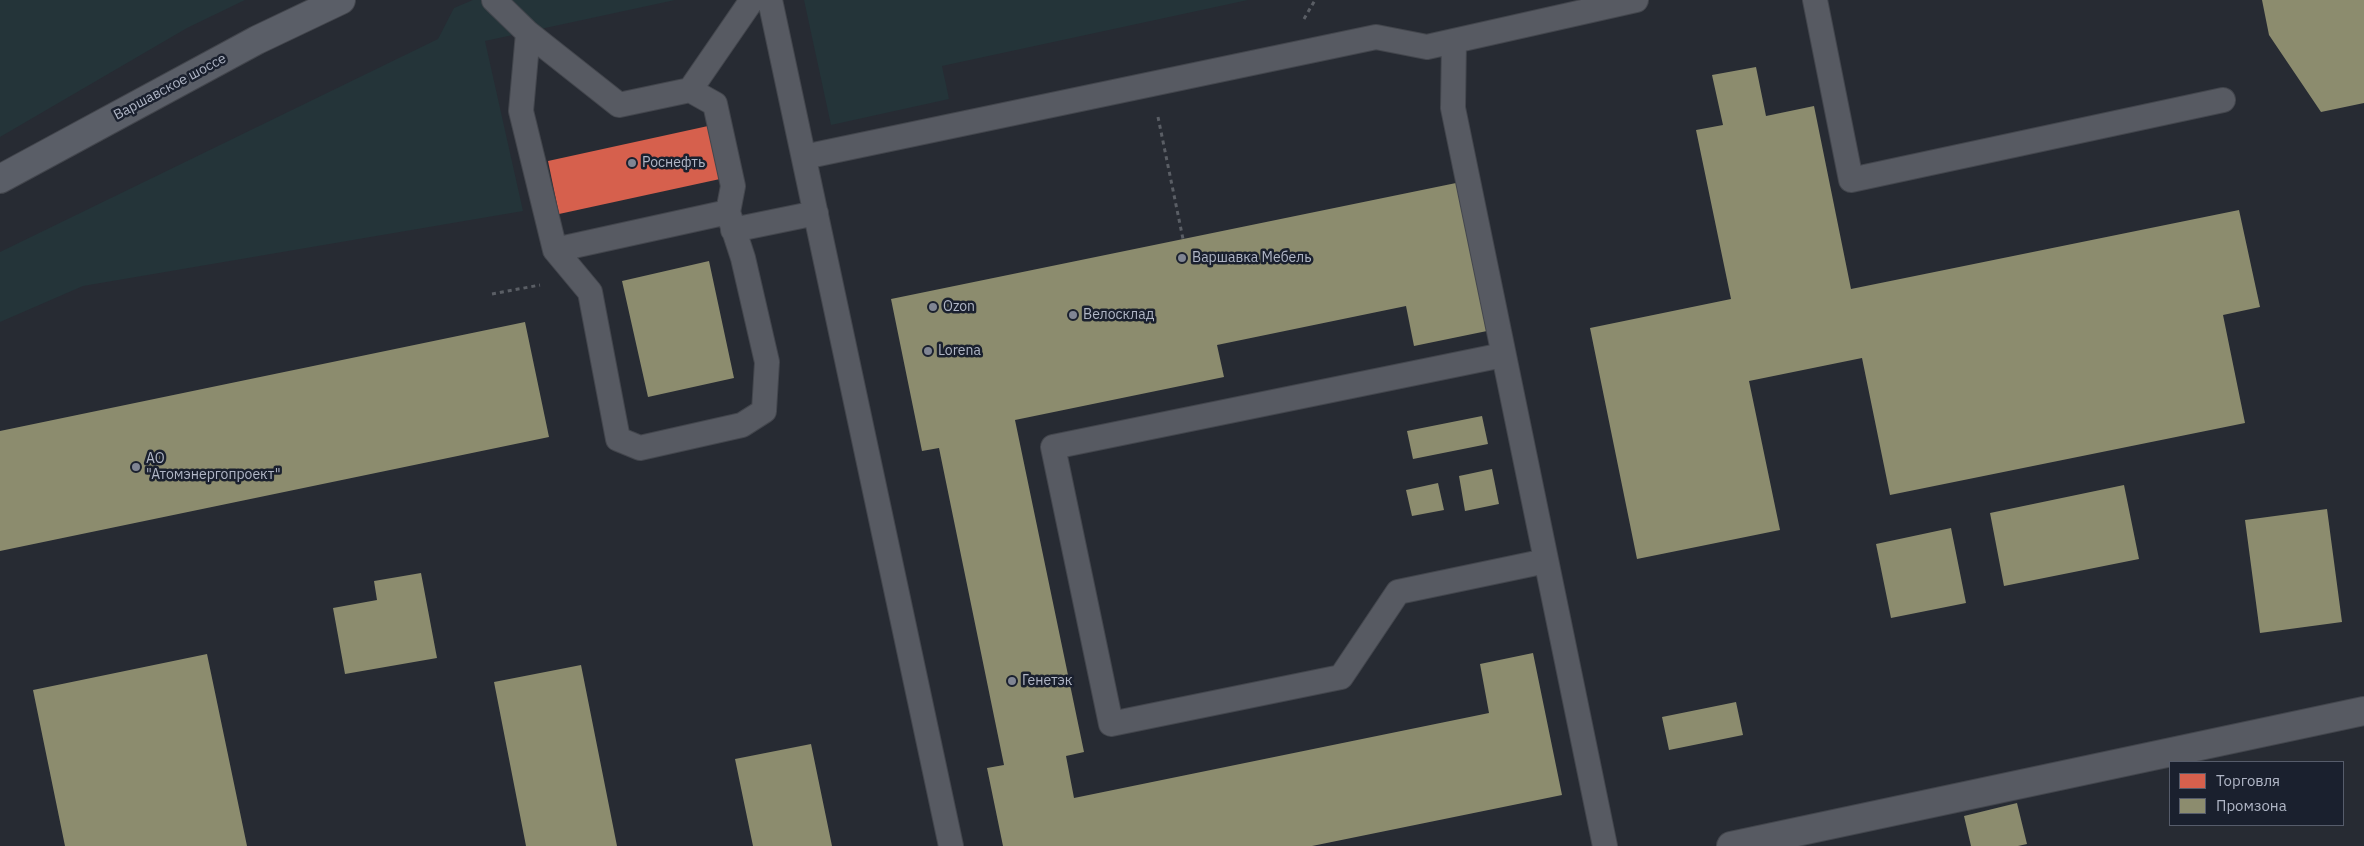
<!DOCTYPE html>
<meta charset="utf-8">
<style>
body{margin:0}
#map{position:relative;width:2364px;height:846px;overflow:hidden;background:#272b33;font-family:"IBM Plex Sans",sans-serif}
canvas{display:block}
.legend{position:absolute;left:2169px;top:761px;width:175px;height:65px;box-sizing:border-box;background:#1a202e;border:1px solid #565c6b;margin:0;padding:6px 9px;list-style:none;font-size:15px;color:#b0b6c6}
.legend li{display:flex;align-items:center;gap:10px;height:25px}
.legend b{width:25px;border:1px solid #565c6b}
</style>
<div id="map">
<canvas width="2364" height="846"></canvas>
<ul class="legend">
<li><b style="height:14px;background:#d6604d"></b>Торговля</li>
<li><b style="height:14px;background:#8c8c6e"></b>Промзона</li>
</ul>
</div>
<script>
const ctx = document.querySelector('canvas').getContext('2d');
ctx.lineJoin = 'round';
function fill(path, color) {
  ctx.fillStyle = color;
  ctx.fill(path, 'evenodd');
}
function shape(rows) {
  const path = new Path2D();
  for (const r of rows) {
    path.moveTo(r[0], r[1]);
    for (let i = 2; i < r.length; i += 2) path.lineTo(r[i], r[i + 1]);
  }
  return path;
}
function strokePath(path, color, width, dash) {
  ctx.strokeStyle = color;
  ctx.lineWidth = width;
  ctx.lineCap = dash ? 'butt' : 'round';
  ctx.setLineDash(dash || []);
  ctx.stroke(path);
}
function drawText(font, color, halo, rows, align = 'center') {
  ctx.font = font + ' "IBM Plex Sans",sans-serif';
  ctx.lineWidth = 5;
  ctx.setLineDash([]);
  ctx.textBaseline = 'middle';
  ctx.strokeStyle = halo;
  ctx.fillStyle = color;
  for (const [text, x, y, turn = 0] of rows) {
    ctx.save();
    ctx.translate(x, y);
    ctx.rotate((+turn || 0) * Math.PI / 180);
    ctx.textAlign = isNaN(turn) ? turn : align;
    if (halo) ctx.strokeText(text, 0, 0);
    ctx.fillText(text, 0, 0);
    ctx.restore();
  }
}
fill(shape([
 [0,0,245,0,187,28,0,137],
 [473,0,675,0,485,41,523,211,83,286,0,322,0,252,438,39,454,8],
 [804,0,1248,0,942,66,949,99,831,125]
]), '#243439');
fill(shape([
 [708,126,720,179,559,214,548,161]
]), '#d6604d');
fill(shape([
 [2262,0,2364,0,2364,103,2321,112,2269,35],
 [1756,67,1766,116,1814,106,1851,289,2239,210,2260,307,2223,315,2245,423,1890,495,1862,358,1749,381,1780,530,1637,559,1590,328,1731,299,1696,130,1723,125,1712,75],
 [1456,183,1487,331,1414,346,1406,306,1217,345,1224,377,1015,420,1084,752,1066,756,1074,798,1489,713,1480,664,1533,653,1562,795,1312,846,1003,846,987,768,1004,765,939,448,922,451,891,299],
 [709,261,734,378,648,397,622,281],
 [525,322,549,437,0,551,0,431],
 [1482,416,1488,444,1413,459,1407,431],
 [1492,469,1499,504,1465,511,1459,476],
 [1438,483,1444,510,1412,516,1406,490],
 [2124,485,2139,559,2004,586,1990,513],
 [2327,509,2342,622,2260,633,2245,520],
 [1951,528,1966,603,1891,618,1876,544],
 [421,573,437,658,345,674,333,608,377,600,374,581],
 [207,654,247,846,65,846,33,690],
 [581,665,617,846,526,846,494,682],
 [1736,702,1743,735,1669,750,1662,717],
 [811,744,832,846,753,846,735,759],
 [2017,803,2027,844,2018,846,1971,846,1964,816]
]), '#8c8c6e');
const service = shape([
 [494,0,528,33,619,105,690,90,752,0],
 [770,0,951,846],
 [1815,0,1851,180,2223,100],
 [528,33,521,111,555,250,728,212,743,258,767,362,764,411,742,425,640,448,618,439,590,292,555,250],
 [1454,41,1453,108,1605,846],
 [690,90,715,104,733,186,728,212],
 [804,157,1376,37,1427,47,1636,0],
 [733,230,816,213],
 [1503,355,1053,447,1111,724,1341,677,1398,592,1546,561]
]);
const minor = shape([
 [1731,846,2364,711]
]);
const secondary = shape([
 [0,179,257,40,341,0]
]);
strokePath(service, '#43464d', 26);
strokePath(minor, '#43464d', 30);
strokePath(secondary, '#43464d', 30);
strokePath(shape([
 [1304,19,1315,0],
 [1158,117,1183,239],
 [492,294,540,285]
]), '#5a5e65', 3, [4, 4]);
strokePath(service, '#575a62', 24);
strokePath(minor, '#575a62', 28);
strokePath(secondary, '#5a5e67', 28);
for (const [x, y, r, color] of [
 [632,163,5,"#808593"],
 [1182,258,5,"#808593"],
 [933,307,5,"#808593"],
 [1073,315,5,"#808593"],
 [928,351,5,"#808593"],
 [136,467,5,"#808593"],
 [1012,681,5,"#808593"]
]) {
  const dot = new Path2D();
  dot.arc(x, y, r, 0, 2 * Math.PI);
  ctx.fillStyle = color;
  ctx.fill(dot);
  strokePath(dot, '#1a202e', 2);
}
drawText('14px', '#b0b6c6', '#1a202e', [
 ["Варшавское шоссе",170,87,-28]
]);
drawText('14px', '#b0b6c6', '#1a202e', [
 ["Роснефть",642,163],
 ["Варшавка Мебель",1192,258],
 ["Ozon",943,307],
 ["Велосклад",1083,315],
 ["Lorena",938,351],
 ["АО",146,459],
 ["\"Атомэнергопроект\"",146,475],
 ["Генетэк",1022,681]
], 'left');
</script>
